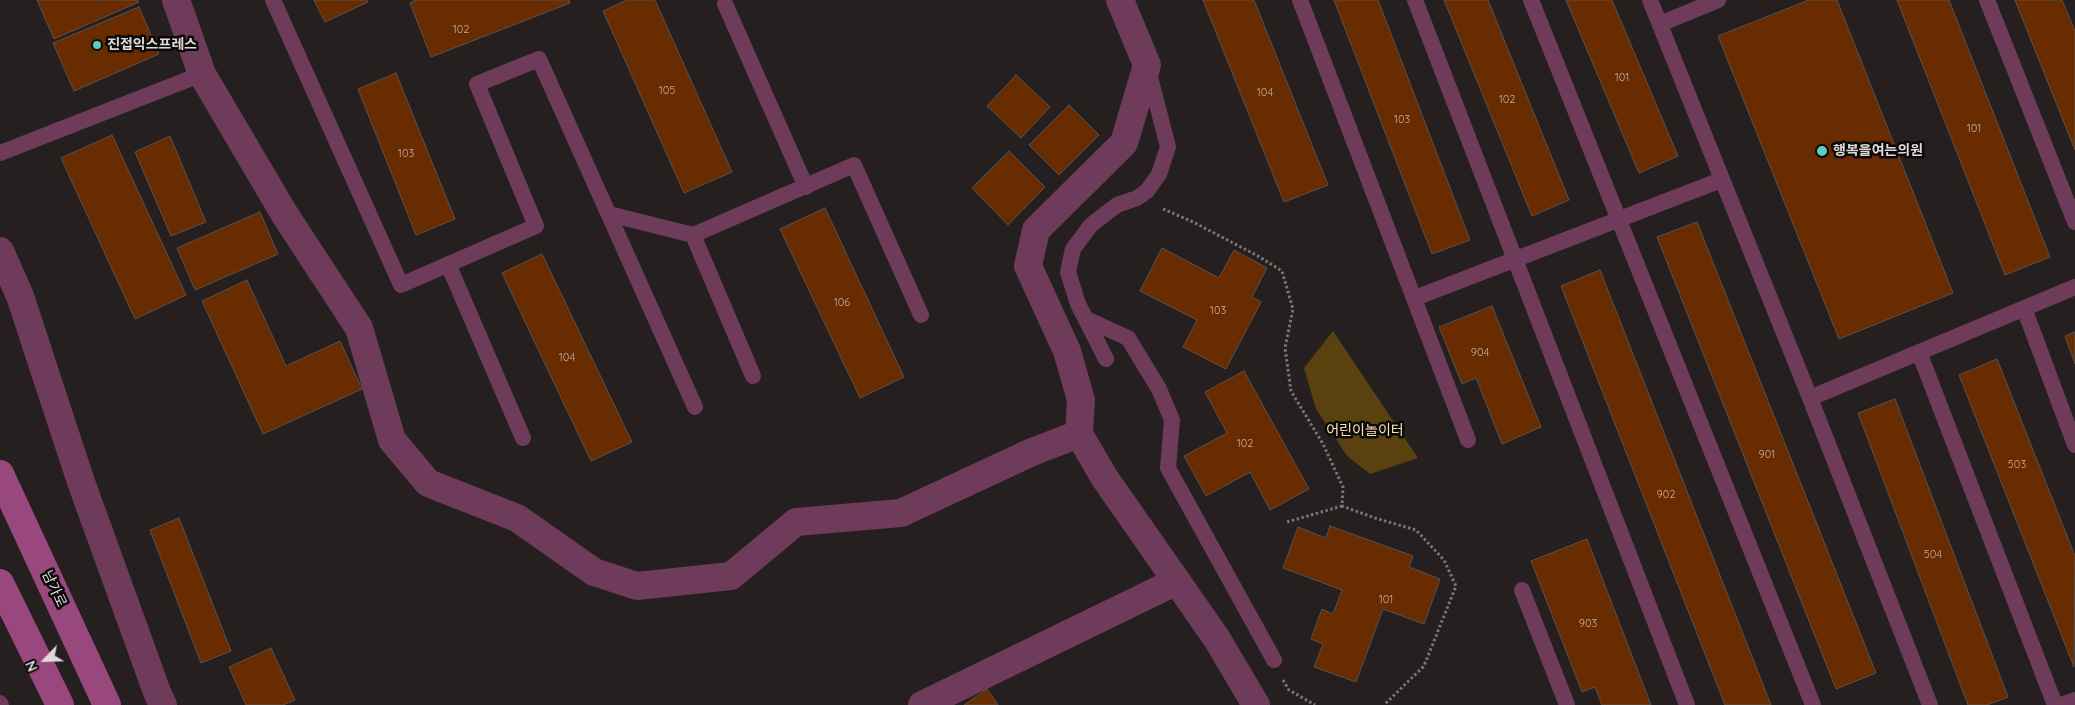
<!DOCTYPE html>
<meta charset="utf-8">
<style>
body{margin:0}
#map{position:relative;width:2075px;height:705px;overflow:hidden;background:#251f1f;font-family:Quicksand,sans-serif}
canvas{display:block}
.north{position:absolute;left:20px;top:635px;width:50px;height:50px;-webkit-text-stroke:4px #0c0909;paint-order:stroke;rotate:246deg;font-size:14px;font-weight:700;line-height:20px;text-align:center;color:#dfdada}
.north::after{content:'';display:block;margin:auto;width:18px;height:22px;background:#dfdada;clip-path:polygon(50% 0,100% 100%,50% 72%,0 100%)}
</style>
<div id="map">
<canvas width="2075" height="705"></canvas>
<div class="north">N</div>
</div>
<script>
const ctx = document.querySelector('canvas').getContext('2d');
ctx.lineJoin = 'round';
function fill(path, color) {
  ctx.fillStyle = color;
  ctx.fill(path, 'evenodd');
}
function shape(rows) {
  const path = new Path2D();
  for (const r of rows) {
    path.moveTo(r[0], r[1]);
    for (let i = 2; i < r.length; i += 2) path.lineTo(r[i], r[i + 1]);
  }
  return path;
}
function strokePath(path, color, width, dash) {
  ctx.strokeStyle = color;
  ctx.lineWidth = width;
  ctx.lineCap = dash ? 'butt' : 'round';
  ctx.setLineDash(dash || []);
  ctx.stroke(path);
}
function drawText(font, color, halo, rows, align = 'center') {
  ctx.font = font + ' Quicksand,"Noto Sans KR",sans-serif';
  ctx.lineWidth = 5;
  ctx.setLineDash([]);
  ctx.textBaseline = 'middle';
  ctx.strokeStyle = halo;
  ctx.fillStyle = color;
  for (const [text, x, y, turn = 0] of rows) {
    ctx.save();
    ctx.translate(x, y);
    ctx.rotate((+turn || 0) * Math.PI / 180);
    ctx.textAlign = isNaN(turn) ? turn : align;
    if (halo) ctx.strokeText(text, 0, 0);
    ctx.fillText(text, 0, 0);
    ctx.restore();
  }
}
fill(shape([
 [1333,331,1418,458,1370,474,1347,456,1316,409,1304,368]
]), '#59420f');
const building = shape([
 [37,0,137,0,139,2,54,39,37,0],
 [314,0,367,0,368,2,325,22,314,0],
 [416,0,569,0,570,3,431,57,410,3,416,0],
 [627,0,655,0,732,172,684,193,603,11,627,0],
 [1203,0,1254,0,1328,185,1284,202,1203,0],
 [1334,0,1378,0,1470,240,1432,254,1334,0],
 [1444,0,1488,0,1569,200,1532,216,1444,0],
 [1566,0,1612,0,1678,156,1639,173,1566,0],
 [1809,0,1837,0,1953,293,1839,339,1718,36,1809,0],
 [1897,0,1949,0,2050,257,2005,275,1897,0],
 [2015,0,2062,0,2075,31,2075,150,2015,0],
 [139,7,159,54,74,91,53,43,139,7],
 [396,73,455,219,416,235,358,89,396,73],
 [1016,75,1050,107,1021,138,987,106,1016,75],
 [1069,105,1099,135,1059,175,1029,145,1069,105],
 [112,135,186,295,135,319,61,158,112,135],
 [170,136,206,222,171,236,135,152,170,136],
 [1009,151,1045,187,1008,225,972,188,1009,151],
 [825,208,904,377,860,398,780,229,825,208],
 [260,212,278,254,195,290,177,248,260,212],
 [1697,222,1876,673,1836,689,1657,237,1697,222],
 [1162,248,1219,278,1234,250,1267,268,1252,297,1261,302,1226,369,1183,347,1197,320,1140,291,1162,248],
 [542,254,632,442,591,461,502,273,542,254],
 [1600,270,1771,705,1725,705,1561,286,1600,270],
 [247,280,286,366,340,341,362,389,263,434,202,301,247,280],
 [1492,306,1541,427,1502,444,1476,378,1462,384,1439,327,1492,306],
 [2075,332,2075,364,2065,336,2075,332],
 [1997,359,2075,556,2074,667,1959,375,1997,359],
 [1244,371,1309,489,1270,510,1250,472,1206,496,1184,456,1227,433,1205,392,1244,371],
 [1895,399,2008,697,1987,705,1968,705,1858,413,1895,399],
 [179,518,231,651,201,663,150,530,179,518],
 [1330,526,1413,556,1409,567,1440,579,1424,624,1383,609,1356,682,1314,667,1323,644,1311,639,1322,609,1333,614,1342,590,1283,568,1298,527,1326,538,1330,526],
 [1587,539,1651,705,1602,705,1595,687,1582,692,1531,561,1587,539],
 [271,648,295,700,283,705,246,705,229,667,271,648],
 [987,689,998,705,964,705,987,689]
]);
fill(building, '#692c00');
strokePath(building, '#59524f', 1);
strokePath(shape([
 [1163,209,1193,222,1258,256,1282,271,1293,309,1285,348,1291,391,1323,444,1343,487,1342,506,1375,518,1416,530,1444,560,1456,586,1424,666,1384,705],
 [1287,522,1342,506],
 [1283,680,1289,690,1315,705]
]), '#7b7575', 3, [2.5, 2.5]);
strokePath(shape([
 [273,0,401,285,536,226,477,84,539,59,695,407],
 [1300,0,1468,440],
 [1415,0,1687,705],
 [1531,0,1813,705],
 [1650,0,1810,398,1930,705],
 [1987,0,2075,222],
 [725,4,806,187],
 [1660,24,1718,0],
 [0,153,202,74],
 [609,214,693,235,753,376],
 [693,235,854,165,921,315],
 [448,264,523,438],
 [1415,298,1721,180],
 [2024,308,2075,445],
 [1086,319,1128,338,1159,389,1172,420,1168,468,1274,660],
 [1919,352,2055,705],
 [1106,359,1078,304,1068,272,1073,249,1091,225,1117,205,1137,198,1147,191,1159,174,1168,147,1148,69],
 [1810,398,2075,287],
 [1522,590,1567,705],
 [0,703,1,705],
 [2061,705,2075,700]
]), '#6e3b5b', 16);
strokePath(shape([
 [176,0,202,74,285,215,359,328,392,440,428,483,517,518,594,572,637,586,731,576,796,522,901,513,1032,452,1079,434,1081,400,1067,351,1028,266,1036,230,1124,143,1147,65,1120,0],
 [0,251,20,296,81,482,157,692,163,705],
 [1079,434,1104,477,1217,639,1256,705],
 [922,705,1177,581]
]), '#6e3b5b', 28);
strokePath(shape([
 [0,474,107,705],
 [0,583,60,705]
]), '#98487c', 28);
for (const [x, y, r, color] of [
 [97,45,5,"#59cebe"],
 [1822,151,6,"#59cebe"]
]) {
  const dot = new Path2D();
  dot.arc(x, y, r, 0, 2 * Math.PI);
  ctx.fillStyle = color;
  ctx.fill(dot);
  strokePath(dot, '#0c0909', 2);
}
drawText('11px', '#c2aea4', null, [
 ["102",461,30],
 ["101",1622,78],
 ["105",667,91],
 ["104",1265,93],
 ["102",1507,100],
 ["103",1402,120],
 ["101",1974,129],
 ["103",406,154],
 ["106",842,303],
 ["103",1218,311],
 ["904",1480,353],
 ["104",567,358],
 ["102",1245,444],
 ["901",1767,455],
 ["503",2017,465],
 ["902",1666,495],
 ["504",1933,555],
 ["101",1386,600],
 ["903",1588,624]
]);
drawText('bold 14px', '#dfdada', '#0c0909', [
 ["진접익스프레스",107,45],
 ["행복을여는의원",1833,151]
], 'left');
drawText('14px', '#f8e1b5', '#0c0909', [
 ["어린이놀이터",1365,431]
]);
drawText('14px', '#dfdada', '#0c0909', [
 ["남가로",54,589,65]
]);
</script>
